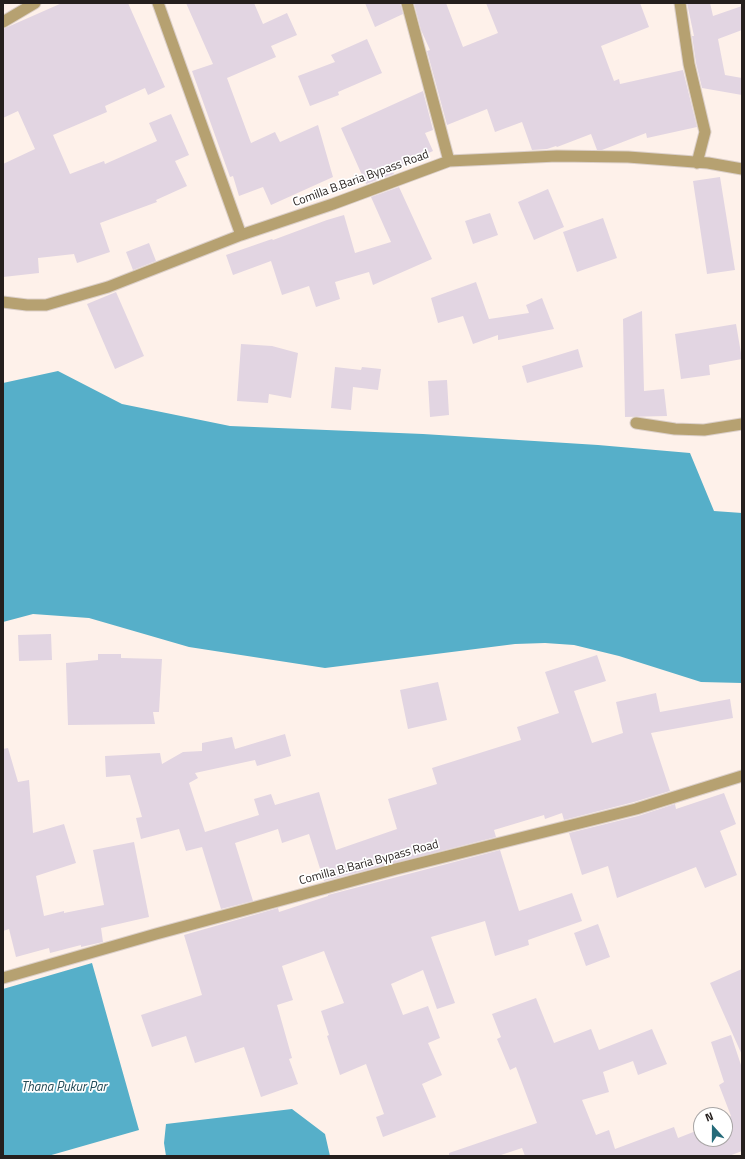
<!DOCTYPE html>
<style>
body{margin:0}
#map{position:relative;width:745px;height:1159px;overflow:hidden;background:#fef1ea;font-family:"Titillium Web",sans-serif}
canvas{display:block}
.frame{position:absolute;inset:0;border:4px solid #251f1d;pointer-events:none}
.north{position:absolute;left:693px;top:1107px;width:40px;height:40px;box-sizing:border-box;background:#fff;border:1px solid #a8a5a5;border-radius:50%;rotate:339deg;font-size:11px;font-weight:700;line-height:16px;text-align:center;color:#251f1d}
.north::after{content:'';display:block;margin:auto;width:14px;height:18px;background:#246a79;clip-path:polygon(50% 0,100% 100%,50% 72%,0 100%)}
</style>
<div id="map">
<canvas width="745" height="1159"></canvas>
<div class="frame"></div>
<div class="north">N</div>
</div>
<script>
const ctx = document.querySelector('canvas').getContext('2d');
ctx.lineJoin = 'round';
function fill(path, color) {
  ctx.fillStyle = color;
  ctx.fill(path, 'evenodd');
}
function shape(rows) {
  const path = new Path2D();
  for (const r of rows) {
    path.moveTo(r[0], r[1]);
    for (let i = 2; i < r.length; i += 2) path.lineTo(r[i], r[i + 1]);
  }
  return path;
}
function strokePath(path, color, width, dash) {
  ctx.strokeStyle = color;
  ctx.lineWidth = width;
  ctx.lineCap = dash ? 'butt' : 'round';
  ctx.setLineDash(dash || []);
  ctx.stroke(path);
}
function drawText(font, color, halo, rows, align = 'center') {
  ctx.font = font + ' "Titillium Web",sans-serif';
  ctx.lineWidth = 3.5;
  ctx.setLineDash([]);
  ctx.textBaseline = 'middle';
  ctx.strokeStyle = halo;
  ctx.fillStyle = color;
  for (const [text, x, y, turn = 0] of rows) {
    ctx.save();
    ctx.translate(x, y);
    ctx.rotate((+turn || 0) * Math.PI / 180);
    ctx.textAlign = isNaN(turn) ? turn : align;
    if (halo) ctx.strokeText(text, 0, 0);
    ctx.fillText(text, 0, 0);
    ctx.restore();
  }
}
fill(shape([
 [58,371,122,404,230,426,423,434,598,445,690,453,714,511,742,513,742,683,701,682,619,656,574,645,545,643,515,644,325,668,189,647,89,618,33,614,3,622,3,383],
 [92,963,139,1130,48,1156,3,1156,3,989],
 [292,1109,325,1134,330,1156,166,1156,164,1143,166,1124]
]), '#56afc9');
fill(shape([
 [62,3,128,3,165,87,148,95,145,88,105,106,107,112,53,135,70,174,104,161,105,164,157,141,149,123,171,114,189,155,175,161,187,186,156,200,157,202,100,223,110,252,77,263,74,254,38,258,39,273,3,277,3,164,35,149,18,111,3,118,3,29],
 [186,3,254,3,263,24,287,13,297,35,271,46,276,57,227,78,251,143,275,132,280,142,318,125,333,177,271,205,263,187,239,196,233,176,230,177,192,71,213,64],
 [365,3,400,3,403,14,375,27],
 [414,3,446,3,463,47,498,33,486,3,640,3,649,27,601,46,614,81,619,79,620,84,683,70,697,127,647,138,646,133,602,150,597,150,591,134,557,147,556,146,547,149,532,150,522,122,495,132,487,109,447,125,427,51,430,50,421,30],
 [687,3,710,3,713,16,742,6,742,30,718,39,725,75,742,78,742,95,702,88,696,63,692,36,694,36],
 [367,39,382,73,338,92,339,95,310,106,298,76,335,62,331,55],
 [423,91,433,130,425,133,433,151,392,170,394,174,366,184,341,128],
 [720,177,735,270,707,274,693,181],
 [399,187,432,259,373,285,369,272,335,282,340,299,316,307,309,286,282,295,271,261,233,275,226,255,272,239,273,240,327,220,344,215,355,253,391,242,371,197],
 [548,189,564,227,534,240,518,202],
 [490,213,498,235,473,244,465,221],
 [603,218,617,258,577,272,563,232],
 [149,243,156,261,133,270,126,252],
 [476,282,489,319,529,313,526,305,542,298,554,329,498,340,498,335,473,344,463,316,438,323,431,298],
 [116,292,144,356,115,369,87,304],
 [642,311,644,391,664,389,667,416,625,417,623,319],
 [736,324,742,359,709,365,710,375,681,379,675,334],
 [241,344,272,346,298,353,291,398,269,394,268,403,237,401],
 [578,349,583,367,527,383,522,366],
 [335,367,361,370,362,367,381,369,378,390,353,387,351,410,331,408],
 [447,380,449,415,430,417,428,381],
 [51,634,52,660,19,661,18,635],
 [98,654,121,654,121,658,162,659,159,712,153,712,155,724,68,725,66,663,98,660],
 [597,655,606,681,574,691,592,743,623,733,616,702,656,693,660,712,730,699,733,718,651,733,670,791,634,802,564,820,562,813,545,819,544,815,494,830,496,837,324,881,309,834,282,843,278,829,235,843,253,901,221,909,202,847,186,851,179,829,141,839,136,818,142,817,130,775,106,777,105,756,160,753,162,764,183,752,202,751,202,743,232,737,235,749,285,734,291,756,257,766,255,760,195,773,198,778,189,783,205,832,259,815,254,799,271,794,275,805,319,792,336,850,397,829,388,799,437,784,432,768,521,740,517,727,559,713,545,672],
 [438,682,447,720,408,729,400,690],
 [8,748,18,782,29,780,33,833,64,824,76,863,36,876,44,916,64,911,64,913,104,905,93,850,134,842,149,917,101,928,103,942,81,947,81,945,50,953,49,948,16,957,9,929,3,931,3,749],
 [724,793,736,824,720,831,737,875,705,888,696,867,617,898,608,866,582,875,569,833,638,816,675,804,676,809],
 [500,850,519,911,572,893,582,921,528,940,529,945,495,956,485,921,431,937,455,1003,437,1009,423,970,391,984,403,1015,428,1006,440,1038,428,1043,442,1075,422,1084,436,1117,383,1137,376,1117,384,1114,366,1064,340,1075,327,1036,329,1035,321,1011,344,1003,324,951,282,966,293,1000,277,1005,292,1058,289,1059,298,1084,261,1097,244,1047,195,1063,186,1036,152,1047,141,1015,202,995,184,935,278,908,279,912,328,896,328,895],
 [598,924,610,957,586,966,574,933],
 [742,969,742,1055,710,983],
 [536,998,554,1043,591,1029,599,1050,652,1029,667,1064,638,1075,633,1061,603,1072,609,1092,582,1100,596,1135,609,1130,615,1149,674,1127,678,1138,701,1129,701,1139,725,1139,725,1119,731,1116,719,1085,724,1082,711,1042,731,1035,742,1068,742,1151,729,1156,525,1156,522,1148,498,1156,449,1156,449,1153,537,1123,516,1067,510,1070,497,1039,501,1037,492,1014]
]), '#e2d5e2');
const minor = shape([
 [158,3,241,235],
 [407,3,449,161],
 [680,3,689,64,705,132,697,163],
 [3,22,35,3],
 [3,302,27,305,46,305,108,287,241,235,333,204,449,161,557,156,628,157,708,163,742,169],
 [636,423,675,429,704,430,742,424],
 [3,978,156,934,396,869,636,809,742,776]
]);
strokePath(minor, '#dbcfc9', 13);
strokePath(minor, '#b6a171', 11);
drawText('12px', '#251f1d', '#fff', [
 ["Comilla B.Baria Bypass Road",361,179,-20],
 ["Comilla B.Baria Bypass Road",369,863,-15]
]);
drawText('italic 13px', '#234b57', '#fff', [
 ["Thana Pukur Par",64,1088]
]);
</script>
